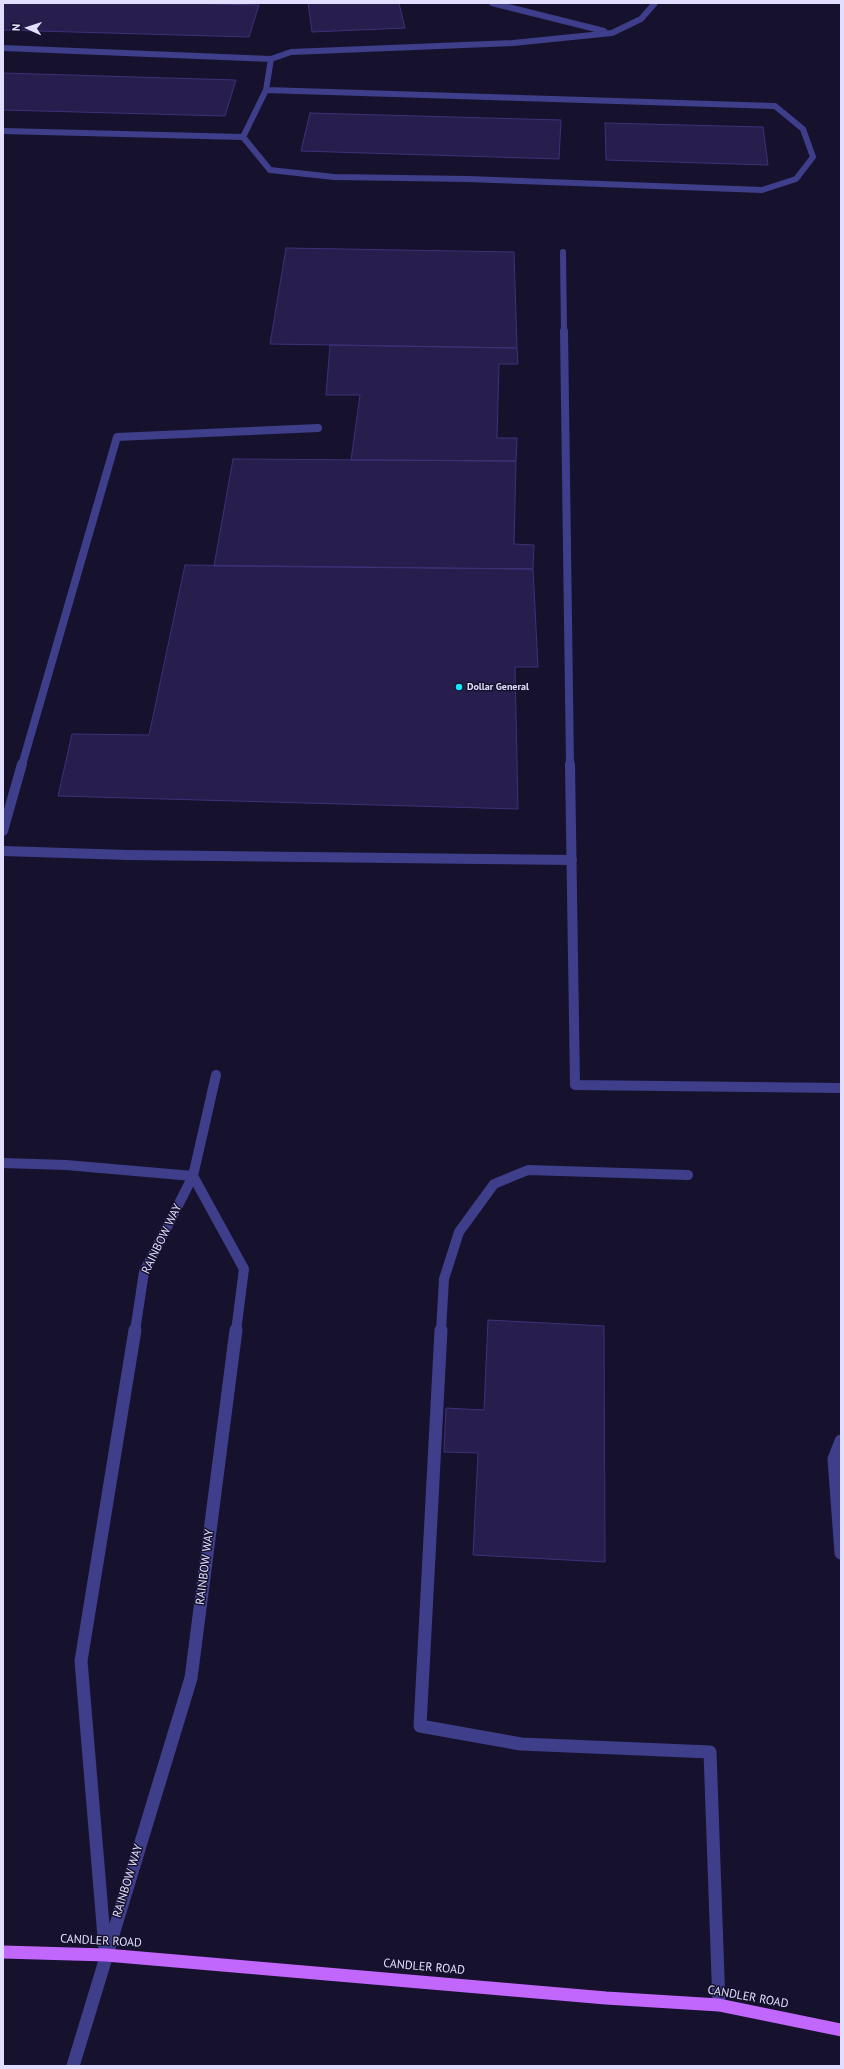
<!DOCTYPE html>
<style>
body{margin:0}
#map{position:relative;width:844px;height:2069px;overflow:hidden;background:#16122d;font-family:"PT Sans",sans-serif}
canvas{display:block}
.frame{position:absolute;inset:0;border:4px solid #e1deff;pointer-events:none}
.north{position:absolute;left:8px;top:8px;width:40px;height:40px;-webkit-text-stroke:3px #16122d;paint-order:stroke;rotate:273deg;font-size:11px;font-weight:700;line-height:16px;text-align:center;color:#e1deff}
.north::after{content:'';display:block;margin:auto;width:14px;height:18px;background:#e1deff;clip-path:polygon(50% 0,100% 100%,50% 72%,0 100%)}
</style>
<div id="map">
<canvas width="844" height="2069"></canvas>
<div class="frame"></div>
<div class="north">N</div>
</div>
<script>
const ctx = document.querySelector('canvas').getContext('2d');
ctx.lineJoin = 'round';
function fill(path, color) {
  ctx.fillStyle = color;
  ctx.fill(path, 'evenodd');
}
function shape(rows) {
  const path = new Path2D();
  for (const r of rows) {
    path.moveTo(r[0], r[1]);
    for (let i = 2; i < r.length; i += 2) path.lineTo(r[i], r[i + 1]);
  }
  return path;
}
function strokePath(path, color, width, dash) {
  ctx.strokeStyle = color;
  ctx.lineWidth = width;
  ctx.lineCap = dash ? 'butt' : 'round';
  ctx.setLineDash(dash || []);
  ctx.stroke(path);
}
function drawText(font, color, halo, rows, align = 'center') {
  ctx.font = font + ' "PT Sans",sans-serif';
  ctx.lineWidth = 3;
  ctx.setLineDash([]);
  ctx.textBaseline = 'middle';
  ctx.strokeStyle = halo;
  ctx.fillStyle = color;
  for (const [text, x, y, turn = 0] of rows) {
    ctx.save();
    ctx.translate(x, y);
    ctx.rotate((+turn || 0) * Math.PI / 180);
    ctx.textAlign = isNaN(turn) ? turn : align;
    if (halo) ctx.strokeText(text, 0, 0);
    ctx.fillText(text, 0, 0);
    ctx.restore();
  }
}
const building = shape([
 [3,3,180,3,259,5,249,37,3,30,3,3],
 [308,3,399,3,405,28,312,32,308,3],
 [3,73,236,80,225,116,3,110,3,73],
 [310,113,561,120,559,159,301,151,310,113],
 [605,123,763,127,768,165,606,160,605,123],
 [286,248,514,252,517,348,270,344,286,248],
 [330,345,517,348,518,364,499,364,497,438,517,438,516,461,351,460,360,395,326,395,330,345],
 [233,459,516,461,514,544,534,545,533,569,214,566,233,459],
 [185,565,533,569,538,667,515,667,518,809,58,796,72,734,149,735,185,565],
 [488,1320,604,1326,605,1562,473,1555,478,1453,444,1452,446,1408,484,1410,488,1320]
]);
fill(building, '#271e4e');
strokePath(building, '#3d3179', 1);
strokePath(shape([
 [492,3,604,31],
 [3,48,271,59],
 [3,131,243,137,270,170,334,177,468,179,762,190,796,179,813,157,803,129,775,106,266,90],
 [243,137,266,90,271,59,291,52,513,43,612,33,641,19,655,3],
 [563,252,564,332]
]), '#3f3e8b', 6);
strokePath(shape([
 [564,331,570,765],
 [22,765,117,437,318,428]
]), '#3f3e8b', 8);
strokePath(shape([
 [570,764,575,1085,841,1088],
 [3,831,22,764],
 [3,851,128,855,572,860],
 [3,1163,66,1165,193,1176],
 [193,1176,244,1269,236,1331],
 [135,1331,144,1272,193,1176,216,1075],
 [441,1331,444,1279,459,1232,494,1184,528,1170,688,1175]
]), '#3f3e8b', 10);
strokePath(shape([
 [441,1330,420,1726,521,1744,710,1752,719,2005],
 [841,1441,834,1459,841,1553],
 [105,1949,81,1661,135,1330],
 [73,2066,191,1678,236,1330]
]), '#3f3e8b', 13);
strokePath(shape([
 [3,1952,106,1955,606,1998,719,2005,841,2030]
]), '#c167fd', 13);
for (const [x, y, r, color] of [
 [459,687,4,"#0deafc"]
]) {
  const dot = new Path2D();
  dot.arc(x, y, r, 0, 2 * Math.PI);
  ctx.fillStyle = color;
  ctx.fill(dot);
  strokePath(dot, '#16122d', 1.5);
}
drawText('bold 10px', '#e1deff', '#16122d', [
 ["Dollar General",467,687]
], 'left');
drawText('12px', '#e1deff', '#16122d', [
 ["RAINBOW WAY",162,1239,-64],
 ["RAINBOW WAY",205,1567,-83],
 ["RAINBOW WAY",128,1881,-73],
 ["CANDLER ROAD",101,1941,3],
 ["CANDLER ROAD",424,1967,5],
 ["CANDLER ROAD",748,1997,10]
]);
</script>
